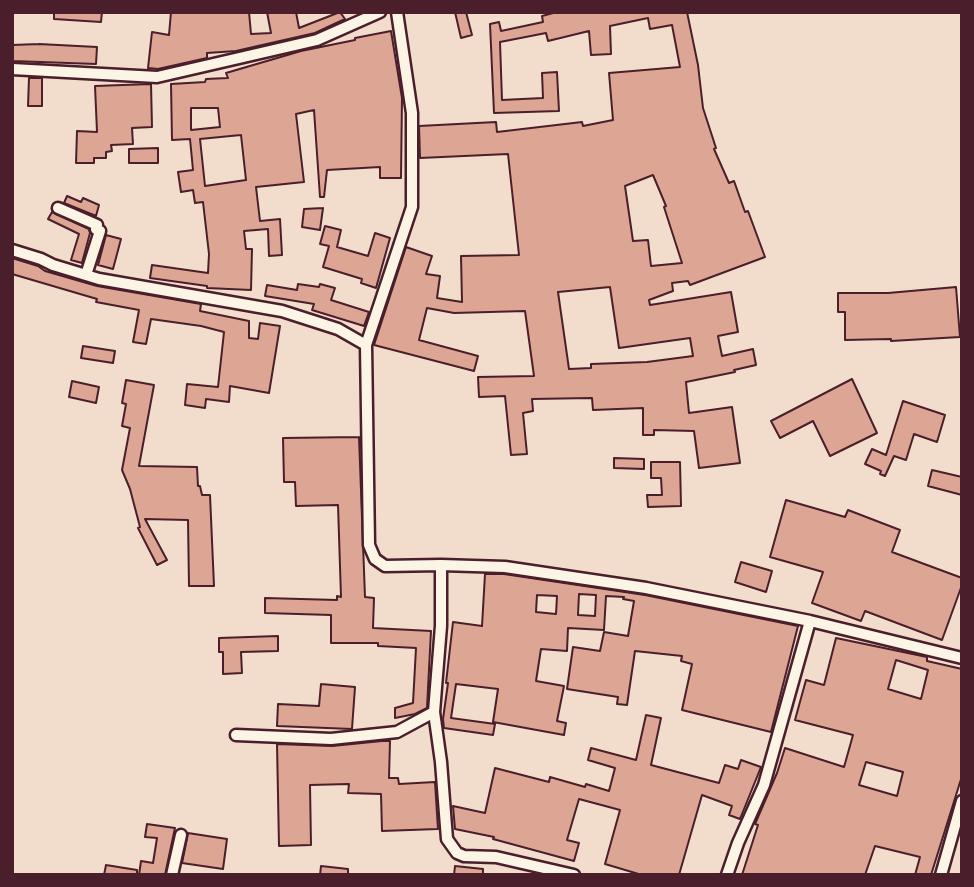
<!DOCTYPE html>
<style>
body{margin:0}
#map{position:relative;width:974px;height:887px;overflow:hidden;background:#f2ddcd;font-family:Mali,sans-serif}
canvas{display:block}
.frame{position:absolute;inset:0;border:14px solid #4a1f2b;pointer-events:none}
</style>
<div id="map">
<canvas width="974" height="887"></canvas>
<div class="frame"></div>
</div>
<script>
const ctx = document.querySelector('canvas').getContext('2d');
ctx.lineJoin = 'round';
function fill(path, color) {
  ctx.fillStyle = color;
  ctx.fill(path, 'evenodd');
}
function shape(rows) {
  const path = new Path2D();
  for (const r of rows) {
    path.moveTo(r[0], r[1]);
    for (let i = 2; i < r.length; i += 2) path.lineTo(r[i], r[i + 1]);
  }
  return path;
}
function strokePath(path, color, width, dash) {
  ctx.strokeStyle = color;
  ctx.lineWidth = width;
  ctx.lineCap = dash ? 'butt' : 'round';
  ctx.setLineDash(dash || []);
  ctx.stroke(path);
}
const building = shape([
 [54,12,102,12,101,22,54,19,54,12],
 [171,12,249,12,251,34,271,33,267,12,296,12,299,28,340,12,345,19,315,33,236,51,207,53,207,58,158,69,148,68,152,32,169,35,171,12],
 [455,12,466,12,472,35,461,38,455,12],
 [557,12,687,12,698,65,703,108,716,148,714,149,729,183,734,181,745,212,748,211,765,257,690,285,688,281,672,283,673,291,649,300,650,305,731,292,738,332,718,336,722,356,753,349,756,365,734,370,735,372,686,382,689,413,732,407,740,463,699,468,694,431,654,430,654,435,643,435,643,408,593,410,592,398,532,399,533,411,523,413,527,454,511,455,505,396,479,397,478,377,534,376,525,311,454,313,427,308,419,340,478,356,474,371,374,345,406,247,432,256,426,274,440,276,437,298,462,302,461,256,519,255,508,154,420,158,419,126,496,122,497,132,582,122,583,126,613,120,609,73,680,67,672,25,650,29,648,18,610,26,611,54,591,55,589,31,548,41,546,33,500,42,502,100,543,98,542,73,557,72,559,111,494,113,490,24,499,22,501,31,543,22,542,16,557,12],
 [653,175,666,206,664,207,682,263,651,266,648,240,633,241,625,186,653,175],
 [610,287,619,348,690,338,693,356,647,362,591,364,591,368,569,369,558,292,610,287],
 [391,31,402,98,401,178,380,178,380,167,327,170,324,197,320,197,314,110,296,114,304,182,256,187,260,221,280,219,282,255,269,256,268,229,244,231,246,249,252,249,251,290,207,288,207,286,150,278,152,265,208,273,209,254,203,202,195,203,193,190,181,192,178,172,193,170,190,139,172,140,171,84,205,82,206,79,228,78,226,73,301,51,355,40,355,38,391,31],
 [191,108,218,108,220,127,191,130,191,108],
 [241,135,246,180,205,186,200,139,241,135],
 [39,44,97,47,96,64,12,61,12,45,39,44],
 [29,78,42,78,42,106,28,106,29,78],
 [151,84,152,127,132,128,133,144,111,145,112,151,106,152,106,158,94,158,94,163,76,163,77,131,97,132,95,86,151,84],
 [158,148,158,163,129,163,129,149,158,148],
 [67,196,81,202,83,198,99,205,96,216,64,203,67,196],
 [323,208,320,230,302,227,304,209,323,208],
 [52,212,89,229,90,233,82,263,71,260,79,234,48,219,52,212],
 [325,226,341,230,337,247,368,256,375,233,390,238,376,288,361,283,362,279,323,267,329,246,320,244,325,226],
 [106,235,121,239,113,269,98,265,106,235],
 [12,258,38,266,45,271,97,286,201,304,200,311,249,321,249,338,258,339,260,323,280,326,269,393,230,386,229,402,206,399,205,408,185,405,187,384,218,387,224,332,201,326,151,319,146,344,133,342,139,310,96,302,97,299,12,274,12,258],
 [298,284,319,287,320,284,335,288,331,300,369,312,364,326,312,310,314,304,265,296,267,285,297,290,298,284],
 [956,287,960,337,891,341,891,339,845,340,845,312,838,312,838,293,888,293,956,287],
 [83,346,115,351,113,363,81,358,83,346],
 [852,379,877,433,830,456,813,421,780,438,771,421,852,379],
 [126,380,154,385,139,466,197,467,198,486,200,486,202,495,210,495,214,586,189,586,188,520,145,519,167,560,157,565,138,528,140,527,130,489,122,470,130,428,122,426,126,404,122,403,126,380],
 [72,381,99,387,96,403,69,397,72,381],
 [903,401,945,415,937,442,914,434,906,460,894,456,885,476,880,474,881,471,865,464,872,449,886,455,903,401],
 [359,437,365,597,374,598,373,628,431,631,427,708,415,714,395,718,395,708,413,703,416,648,378,646,378,643,331,643,331,615,265,613,265,598,337,600,337,596,341,597,338,505,296,506,295,482,284,482,283,438,359,437],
 [614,458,644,459,644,469,614,468,614,458],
 [651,462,680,462,681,506,648,507,647,495,662,495,661,478,651,478,651,462],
 [932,470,962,477,962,495,928,486,932,470],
 [786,500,845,517,848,510,900,530,892,552,962,578,962,585,942,640,865,611,861,621,812,603,823,572,770,557,786,500],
 [741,562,772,571,766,592,735,582,741,562],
 [485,574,504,574,645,595,798,626,771,732,682,710,692,664,681,661,682,656,635,651,627,705,617,704,618,697,567,689,573,647,600,651,604,632,628,636,634,601,623,599,624,597,606,596,604,630,568,628,567,651,541,649,536,681,564,686,557,721,566,723,564,735,493,722,498,689,456,684,451,718,495,724,493,735,444,728,443,719,448,683,446,683,453,622,482,626,485,574],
 [579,594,596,595,595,616,578,615,579,594],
 [537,595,557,596,556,614,536,612,537,595],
 [278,636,278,651,241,652,242,673,223,674,223,652,219,652,219,638,278,636],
 [836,638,927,657,927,661,962,669,962,776,931,875,915,875,920,857,875,846,865,875,742,875,758,825,755,824,777,773,785,748,844,767,846,760,853,735,795,720,806,680,824,685,836,638],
 [896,660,928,670,921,699,888,689,896,660],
 [866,762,903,772,897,796,859,785,866,762],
 [321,684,355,687,352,729,277,726,278,704,319,706,321,684],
 [646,715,661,718,651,765,719,783,725,765,738,769,741,760,761,767,740,819,729,815,732,806,702,795,679,875,642,875,605,864,620,810,579,799,567,840,579,843,574,861,493,839,494,837,455,829,453,806,485,813,495,768,549,782,550,777,585,787,586,784,609,791,615,768,588,760,591,748,636,760,646,715],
 [382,741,390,741,389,778,398,778,399,784,435,782,438,829,382,831,381,794,348,793,349,784,310,785,311,845,279,846,277,744,332,746,382,741],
 [147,824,175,828,165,875,139,875,141,861,153,863,157,838,145,837,147,824],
 [188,833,227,839,223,869,182,863,188,833],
 [106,865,137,870,137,875,104,875,106,865],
 [321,866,348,869,348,875,320,875,321,866],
 [455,866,483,869,483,875,454,875,455,866]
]);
fill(building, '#dca594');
strokePath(building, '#4a1f2b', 2);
const street = shape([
 [397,12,412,113,412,207,366,345,369,545,375,559,385,566,441,565,505,567,646,588,810,621,962,658],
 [12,69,157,77,317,40,380,12],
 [58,208,97,225,96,229,100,231,86,275],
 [12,250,41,259,53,265,99,279,282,311,338,329,366,345],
 [441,565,441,626,434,712,441,762,447,839,457,853,464,856,496,857,574,875],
 [236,735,331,739,397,732,434,712],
 [172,875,181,835],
 [727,875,738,843,764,785,810,621],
 [941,875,962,801]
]);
strokePath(street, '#4a1f2b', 15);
strokePath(street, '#fcf5e5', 10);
</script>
